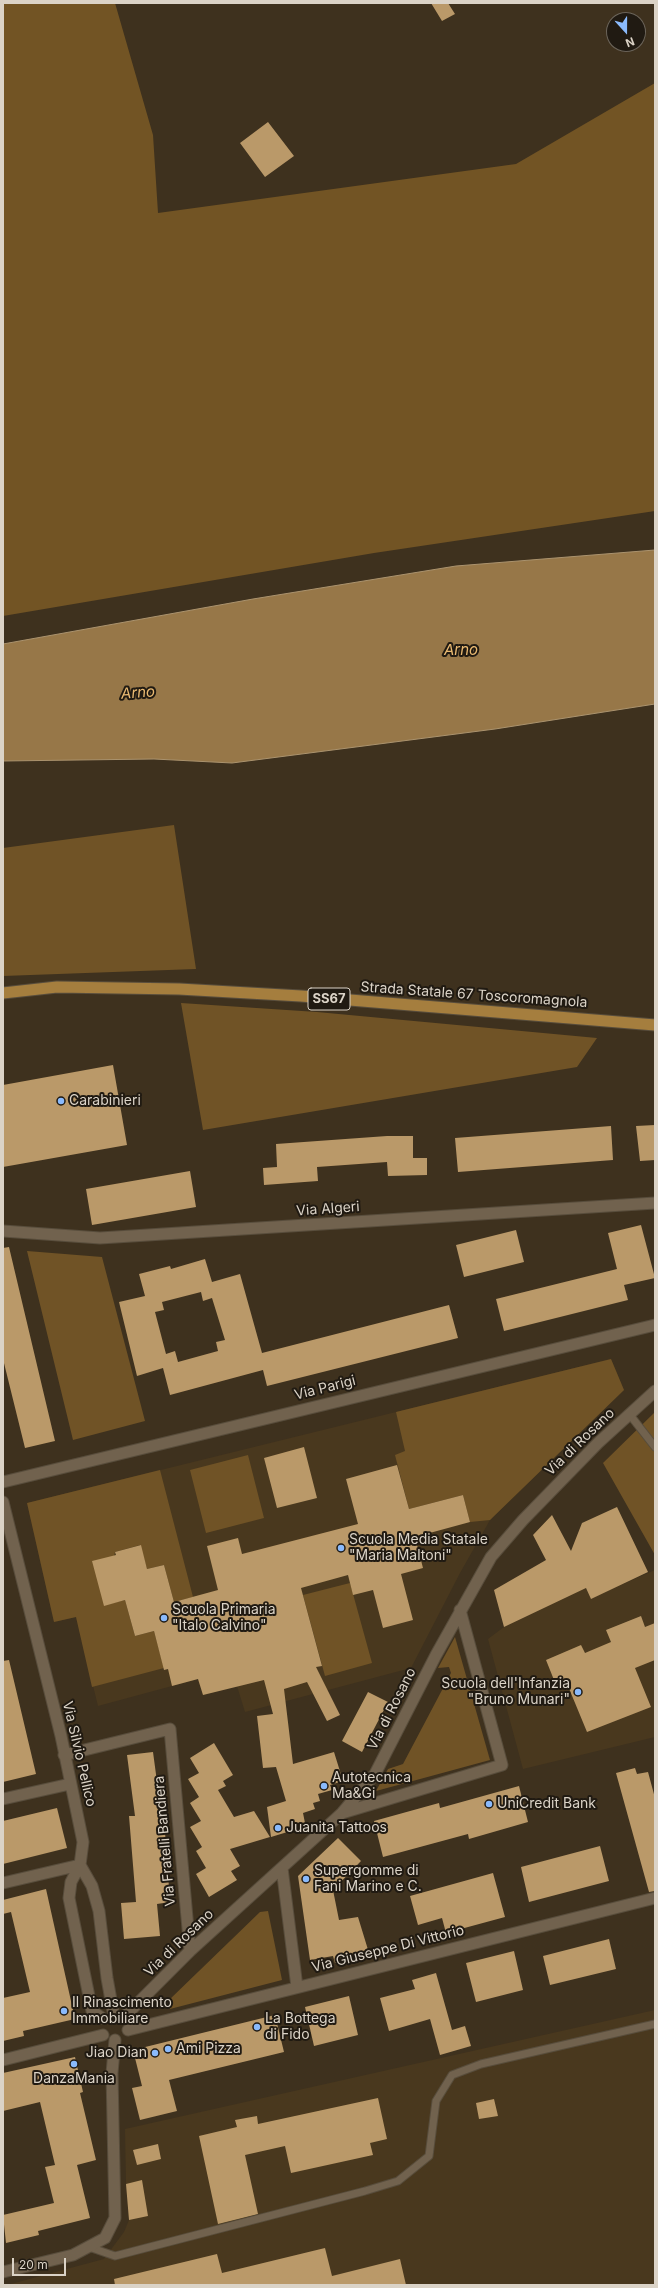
<!DOCTYPE html>
<style>
body{margin:0}
#map{position:relative;width:658px;height:2288px;overflow:hidden;background:#3e311e;font-family:Inter,sans-serif}
canvas{display:block}
.frame{position:absolute;inset:0;border:4px solid #dbd3c7;pointer-events:none}
.north{position:absolute;left:606px;top:12px;width:40px;height:40px;box-sizing:border-box;background:#201a12;border:1px solid #6b645a;border-radius:50%;rotate:159deg;font-size:11px;font-weight:700;line-height:16px;text-align:center;color:#dbd3c7}
.north::after{content:'';display:block;margin:auto;width:14px;height:18px;background:#8abafc;clip-path:polygon(50% 0,100% 100%,50% 72%,0 100%)}
.scale{position:absolute;left:12px;top:2258px;width:54px;height:18px;box-sizing:border-box;border:2px solid #dbd3c7;border-top:0;padding-left:5px;font-size:12px;line-height:14px;white-space:nowrap;color:#dbd3c7;-webkit-text-stroke:3px #201a12;paint-order:stroke}
</style>
<div id="map">
<canvas width="658" height="2288"></canvas>
<div class="frame"></div>
<div class="north">N</div>
<div class="scale">20 m</div>
</div>
<script>
const ctx = document.querySelector('canvas').getContext('2d');
ctx.lineJoin = 'round';
function fill(path, color) {
  ctx.fillStyle = color;
  ctx.fill(path, 'evenodd');
}
function shape(rows) {
  const path = new Path2D();
  for (const r of rows) {
    path.moveTo(r[0], r[1]);
    for (let i = 2; i < r.length; i += 2) path.lineTo(r[i], r[i + 1]);
  }
  return path;
}
function strokePath(path, color, width, dash) {
  ctx.strokeStyle = color;
  ctx.lineWidth = width;
  ctx.lineCap = dash ? 'butt' : 'round';
  ctx.setLineDash(dash || []);
  ctx.stroke(path);
}
function drawText(font, color, halo, rows, align = 'center') {
  ctx.font = font + ' Inter,sans-serif';
  ctx.lineWidth = 4;
  ctx.setLineDash([]);
  ctx.textBaseline = 'middle';
  ctx.strokeStyle = halo;
  ctx.fillStyle = color;
  for (const [text, x, y, turn = 0] of rows) {
    ctx.save();
    ctx.translate(x, y);
    ctx.rotate((+turn || 0) * Math.PI / 180);
    ctx.textAlign = isNaN(turn) ? turn : align;
    if (halo) ctx.strokeText(text, 0, 0);
    ctx.fillText(text, 0, 0);
    ctx.restore();
  }
}
fill(shape([
 [611,1359,624,1390,490,1520,460,1573,411,1668,245,1712,237,1686,203,1695,198,1679,98,1706,76,1617,54,1622,27,1503],
 [655,1570,655,1737,523,1769,488,1639,504,1627,586,1588,591,1598],
 [655,2010,655,2285,7,2285,104,2259,124,2232,129,2220,126,2184,125,2129]
]), '#49381e');
fill(shape([
 [174,825,196,969,3,976,3,848],
 [181,1003,317,1012,597,1038,577,1067,203,1130],
 [27,1251,102,1257,145,1421,73,1440],
 [611,1359,624,1390,490,1520,470,1522,463,1495,409,1509,395,1455,405,1451,396,1412],
 [655,1412,655,1555,603,1463],
 [248,1455,264,1518,206,1533,190,1470],
 [160,1470,193,1597,174,1602,164,1565,147,1569,140,1545,115,1552,104,1605,125,1600,135,1636,154,1631,164,1668,92,1687,76,1617,54,1622,27,1503],
 [350,1583,372,1663,325,1676,303,1595],
 [455,1637,490,1760,376,1791,388,1769,403,1764,451,1673,449,1667,438,1668],
 [268,1911,282,1980,170,2009,168,2001,260,1912]
]), '#705326');
fill(shape([
 [3,3,115,3,153,135,158,213,516,164,655,83,655,511,374,553,3,616]
]), '#725424');
const water = shape([
 [655,550,655,704,495,729,232,763,154,759,3,761,3,644,253,599,456,566,655,550]
]);
fill(water, '#977748');
strokePath(water, '#ab936e', 1);
fill(shape([
 [431,3,448,3,455,14,442,21],
 [268,122,294,156,265,177,240,143],
 [113,1065,127,1145,3,1167,3,1085],
 [655,1125,655,1160,640,1161,636,1126],
 [611,1126,613,1160,458,1172,455,1138],
 [387,1136,413,1136,413,1158,427,1158,427,1175,388,1176,387,1162,317,1167,318,1181,264,1185,263,1168,277,1167,276,1144],
 [190,1171,196,1207,92,1225,86,1189],
 [641,1225,655,1278,624,1285,628,1300,504,1331,496,1299,617,1269,608,1233],
 [516,1230,524,1262,464,1277,456,1245],
 [9,1247,55,1441,25,1448,3,1359,3,1248],
 [205,1259,212,1282,240,1274,262,1353,449,1305,458,1338,267,1386,263,1370,170,1395,163,1368,137,1376,119,1302,145,1296,139,1274,170,1266,171,1269],
 [201,1292,203,1301,212,1298,225,1340,216,1342,218,1351,178,1362,175,1351,166,1354,155,1312,164,1310,162,1302],
 [304,1447,317,1498,277,1508,264,1458],
 [397,1465,409,1509,463,1495,470,1522,415,1537,423,1568,401,1574,413,1620,383,1628,373,1590,353,1595,348,1575,301,1588,322,1666,316,1667,340,1715,327,1721,307,1682,284,1689,293,1764,334,1752,343,1781,330,1785,332,1790,318,1794,320,1801,313,1803,315,1809,303,1813,305,1823,293,1826,294,1830,271,1837,267,1807,286,1801,276,1767,263,1768,257,1716,273,1714,264,1680,203,1695,198,1679,172,1686,168,1669,164,1670,154,1631,135,1636,125,1600,104,1606,92,1561,116,1555,115,1552,141,1545,147,1569,164,1565,174,1602,218,1590,207,1546,238,1538,242,1554,358,1524,346,1479],
 [617,1507,648,1572,591,1599,586,1588,504,1627,494,1590,546,1560,533,1535,552,1515,571,1551,582,1523],
 [641,1616,645,1627,655,1623,655,1660,635,1668,651,1707,587,1732,568,1686,558,1690,546,1660,581,1645,585,1653,611,1642,606,1630],
 [9,1660,36,1774,3,1782,3,1661],
 [368,1692,388,1702,362,1752,342,1741],
 [214,1743,233,1775,223,1781,226,1786,218,1790,234,1817,254,1811,270,1837,230,1849,240,1866,231,1871,237,1880,209,1897,196,1874,206,1868,196,1851,202,1847,190,1827,201,1821,190,1803,199,1797,188,1779,199,1773,190,1758],
 [153,1752,162,1819,164,1818,170,1902,157,1904,160,1936,124,1939,121,1903,136,1902,129,1816,135,1816,127,1755],
 [635,1768,637,1774,648,1772,655,1798,655,1891,649,1892,616,1773],
 [519,1786,528,1822,469,1839,468,1834,383,1857,374,1821,439,1803,440,1808],
 [57,1808,67,1848,3,1864,3,1821],
 [338,1838,361,1861,333,1890,339,1920,358,1917,369,1953,335,1963,333,1956,310,1960,298,1876],
 [600,1846,609,1881,529,1902,521,1867],
 [493,1873,505,1917,446,1933,442,1918,418,1925,410,1896],
 [46,1889,75,2019,23,2031,24,2036,3,2041,3,1998,30,1992,11,1912,3,1914,3,1900],
 [609,1939,616,1969,550,1985,543,1956],
 [514,1951,523,1990,476,2002,466,1963],
 [436,1973,452,2030,465,2026,471,2046,440,2055,430,2019,389,2031,380,1998,415,1989,412,1980],
 [349,1996,358,2035,314,2046,305,2007],
 [275,2015,284,2052,169,2080,177,2111,140,2120,132,2088,142,2086,133,2050],
 [75,2057,83,2092,80,2093,96,2160,77,2165,90,2218,38,2231,39,2235,6,2243,3,2215,54,2203,45,2167,55,2165,40,2102,3,2111,3,2073],
 [378,2098,387,2139,370,2143,373,2155,291,2173,285,2146,245,2155,258,2214,218,2224,199,2136,237,2127,235,2120,257,2116,258,2124],
 [494,2099,498,2116,479,2119,476,2103],
 [158,2144,161,2159,137,2165,133,2150],
 [142,2180,148,2216,129,2220,126,2184],
 [325,2248,332,2276,400,2259,406,2285,115,2285,114,2279,217,2254,222,2273]
]), '#ba9969');
const service = shape([
 [630,1415,655,1447],
 [89,2247,115,2256,365,2191,398,2181,429,2156,436,2101,452,2075,481,2064,655,2024]
]);
const minor = shape([
 [3,1231,100,1238,655,1203],
 [3,1482,655,1325],
 [3,1502,61,1736,83,1842,80,1865,71,1882,69,1898,92,2011,102,2018],
 [64,1755,170,1729,190,1951],
 [3,1799,70,1784],
 [342,1813,502,1765,460,1610],
 [80,1865,92,1886,99,1911,107,1978,113,2011],
 [282,1868,297,1987],
 [3,1883,80,1865],
 [125,2016,190,1951,342,1813,375,1774,436,1655,491,1557,523,1520,598,1443,655,1391],
 [128,2030,655,1898],
 [3,2060,103,2035],
 [3,2272,73,2255,105,2238,115,2218,112,2073,115,2040]
]);
const primary = shape([
 [3,993,57,987,179,989,301,996,655,1025]
]);
strokePath(service, '#584d3c', 9);
strokePath(minor, '#584d3c', 13);
strokePath(primary, '#584d3c', 13);
strokePath(service, '#71624e', 7);
strokePath(minor, '#71624e', 11);
strokePath(primary, '#a57e3e', 11);
for (const [x, y, r, color] of [
 [61,1101,4,"#8abafc"],
 [341,1548,4,"#8abafc"],
 [164,1618,4,"#8abafc"],
 [578,1692,4,"#8abafc"],
 [324,1786,4,"#8abafc"],
 [489,1804,4,"#8abafc"],
 [278,1828,4,"#8abafc"],
 [306,1879,4,"#8abafc"],
 [64,2011,4,"#8abafc"],
 [257,2027,4,"#8abafc"],
 [168,2049,4,"#8abafc"],
 [155,2053,4,"#8abafc"],
 [74,2064,4,"#8abafc"]
]) {
  const dot = new Path2D();
  dot.arc(x, y, r, 0, 2 * Math.PI);
  ctx.fillStyle = color;
  ctx.fill(dot);
  strokePath(dot, '#201a12', 1.5);
}
for (const [x, y, w] of [
 [329,999,42]
]) {
  const box = new Path2D();
  box.roundRect(x - w / 2, y - 11, w, 22, 3);
  ctx.fillStyle = '#201a12';
  ctx.fill(box);
  strokePath(box, '#dbd3c7', 1);
}
drawText('bold 13px', '#dbd3c7', null, [
 ["SS67",329,999]
]);
drawText('14px', '#dbd3c7', '#201a12', [
 ["Strada Statale 67 Toscoromagnola",474,995,4],
 ["Via Algeri",328,1209,-4],
 ["Via Parigi",325,1388,-14],
 ["Via di Rosano",580,1442,-44],
 ["Via di Rosano",392,1709,-63],
 ["Via Silvio Pellico",79,1754,77],
 ["Via Fratelli Bandiera",165,1841,-95],
 ["Via di Rosano",179,1943,-44],
 ["Via Giuseppe Di Vittorio",388,1949,-14]
]);
drawText('14px', '#dbd3c7', '#201a12', [
 ["Carabinieri",69,1101],
 ["Scuola Media Statale",349,1540],
 ["\"Maria Maltoni\"",349,1556],
 ["Scuola Primaria",172,1610],
 ["\"Italo Calvino\"",172,1626],
 ["Scuola dell'Infanzia",570,1684,"right"],
 ["\"Bruno Munari\"",570,1700,"right"],
 ["Autotecnica",332,1778],
 ["Ma&Gi",332,1794],
 ["UniCredit Bank",497,1804],
 ["Juanita Tattoos",286,1828],
 ["Supergomme di",314,1871],
 ["Fani Marino e C.",314,1887],
 ["Il Rinascimento",72,2003],
 ["Immobiliare",72,2019],
 ["La Bottega",265,2019],
 ["di Fido",265,2035],
 ["Ami Pizza",176,2049],
 ["Jiao Dian",147,2053,"right"],
 ["DanzaMania",74,2079,"center"]
], 'left');
drawText('italic 15px', '#eaba72', '#201a12', [
 ["Arno",461,650],
 ["Arno",138,693,-4]
]);
</script>
